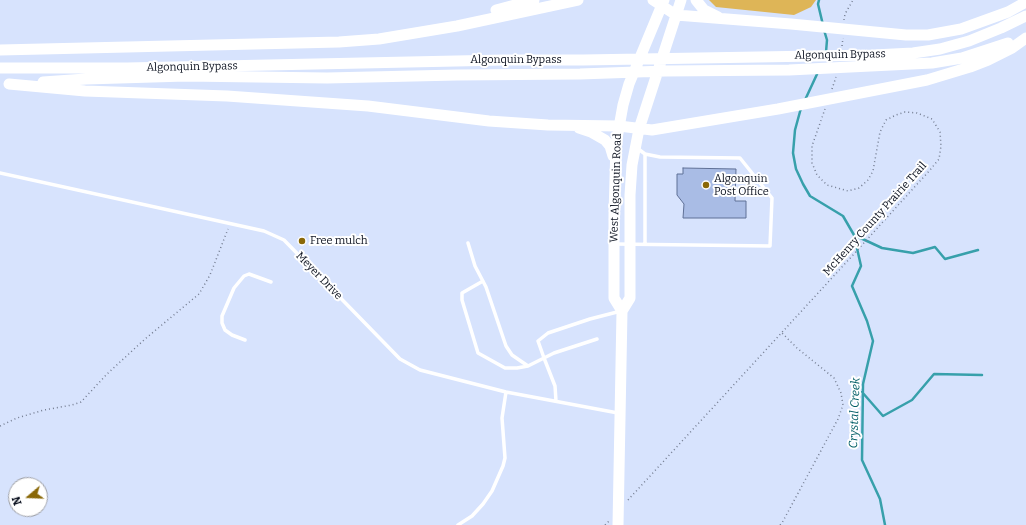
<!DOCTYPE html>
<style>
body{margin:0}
#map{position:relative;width:1026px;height:525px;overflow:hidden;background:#d7e3fd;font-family:Bitter,serif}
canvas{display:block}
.north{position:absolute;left:8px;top:477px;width:40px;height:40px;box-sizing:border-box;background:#fff;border:1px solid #9d9fa5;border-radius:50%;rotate:251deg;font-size:11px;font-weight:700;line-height:16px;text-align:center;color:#0a101e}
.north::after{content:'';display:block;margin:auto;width:14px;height:18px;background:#8a6807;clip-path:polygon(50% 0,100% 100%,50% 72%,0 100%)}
</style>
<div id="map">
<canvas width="1026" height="525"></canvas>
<div class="north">N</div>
</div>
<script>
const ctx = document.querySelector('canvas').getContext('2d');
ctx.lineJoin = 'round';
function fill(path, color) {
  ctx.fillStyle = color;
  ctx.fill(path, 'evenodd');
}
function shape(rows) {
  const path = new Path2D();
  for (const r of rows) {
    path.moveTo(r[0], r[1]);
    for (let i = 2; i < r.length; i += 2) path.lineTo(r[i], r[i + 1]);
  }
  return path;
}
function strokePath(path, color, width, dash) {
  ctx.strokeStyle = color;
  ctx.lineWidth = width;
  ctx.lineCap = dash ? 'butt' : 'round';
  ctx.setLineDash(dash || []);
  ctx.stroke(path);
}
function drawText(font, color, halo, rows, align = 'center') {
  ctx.font = font + ' Bitter,serif';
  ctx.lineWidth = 4;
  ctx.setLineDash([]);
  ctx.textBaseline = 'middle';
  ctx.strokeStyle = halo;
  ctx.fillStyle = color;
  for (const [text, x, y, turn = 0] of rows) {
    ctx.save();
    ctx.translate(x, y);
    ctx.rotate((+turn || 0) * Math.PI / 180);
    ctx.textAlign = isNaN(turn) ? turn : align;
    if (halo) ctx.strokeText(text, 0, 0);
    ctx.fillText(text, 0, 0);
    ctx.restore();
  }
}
fill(shape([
 [709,0,816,0,811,7,794,15,716,7]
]), '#deb557');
strokePath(shape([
 [819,0,818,4,823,25],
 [824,30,827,40,826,52],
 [805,100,818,72],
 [801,108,795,130,793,153,796,169,803,184,810,196,843,216,854,235,861,266,852,286,867,321,873,341,863,384,862,460,880,499,885,525],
 [854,235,882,248,913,253,935,247,945,259,978,250],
 [862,392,883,416,912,400,934,374,982,375]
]), '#37a0ab', 2.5);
const building = shape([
 [683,168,736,169,735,201,746,201,746,218,683,218,684,204,677,195,677,174,683,174,683,168]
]);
fill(building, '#a9bce5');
strokePath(building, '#5f7096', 1);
strokePath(shape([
 [844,20,845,14,853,0],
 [842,46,843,38],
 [832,89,836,77],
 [0,426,17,418,44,410,72,405,81,402,107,374,145,339,199,294,210,275,228,229],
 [628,500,853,255,930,170,939,159,941,146,940,132,932,119,917,113,905,112,896,115,886,120,880,132,873,171,868,180,859,188,848,191,827,185,817,175,812,163,812,146,825,109],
 [605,525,609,521],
 [780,525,782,523,838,419,843,405,841,393,834,378,797,348,782,333]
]), '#747d91', 1.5, [1, 3]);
strokePath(shape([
 [0,173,264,231,284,240,400,359,420,370,506,392,618,413],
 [468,243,475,266,486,287,506,346,512,355,528,366,544,358,555,386,556,401],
 [615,244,770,246,772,198,740,158,660,157,645,154,637,148],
 [645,244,645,154],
 [483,281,462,293,462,300,478,353,505,368,517,368,528,366],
 [597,339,554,353,544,358,538,341,548,333,590,319,621,311],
 [245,340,232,335,225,330,222,323,222,316,234,288,244,276,249,274,271,282],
 [458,525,472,516,483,504,492,491,503,466,505,458,502,418,506,392]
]), '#fff', 3.5);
strokePath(shape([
 [653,0,676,15,791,24,906,35,928,35,961,29,1008,12,1026,2],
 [696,0,704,10,718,17],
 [496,10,534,0],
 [0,50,339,42,379,39,457,26,578,0],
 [0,68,127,68,503,60,583,60,874,55,913,53,940,49,969,41,1001,28,1026,16],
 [43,82,86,79,186,76,327,78,457,75,580,74,665,71,789,70,932,63,962,58,1008,43],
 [9,84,85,91,227,96,368,106,489,121,548,125,619,126,652,130,778,109,927,80,970,67,988,60,1012,48,1026,38],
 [579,128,591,132,605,140,610,146,613,156],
 [622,311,614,298,614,215,616,144,623,105,629,84,664,0],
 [618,525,622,311,630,298,630,195,632,165,639,129,681,0]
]), '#fff', 11);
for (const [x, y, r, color] of [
 [706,185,4,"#8a6807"],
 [302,241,4,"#8a6807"]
]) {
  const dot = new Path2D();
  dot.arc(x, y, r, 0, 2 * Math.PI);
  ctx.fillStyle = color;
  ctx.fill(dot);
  strokePath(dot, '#fff', 1.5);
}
drawText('11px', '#0a101e', '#fff', [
 ["Algonquin Bypass",840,55,-1],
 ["Algonquin Bypass",516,60],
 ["Algonquin Bypass",192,67,-1],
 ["West Algonquin Road",616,188,-88],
 ["McHenry County Prairie Trail",875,219,-48],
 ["Meyer Drive",319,276,46]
]);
drawText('11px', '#0a101e', '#fff', [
 ["Algonquin",714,179],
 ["Post Office",714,192],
 ["Free mulch",310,241]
], 'left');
drawText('italic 12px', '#005d65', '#fff', [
 ["Crystal Creek",855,413,-88]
]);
</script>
